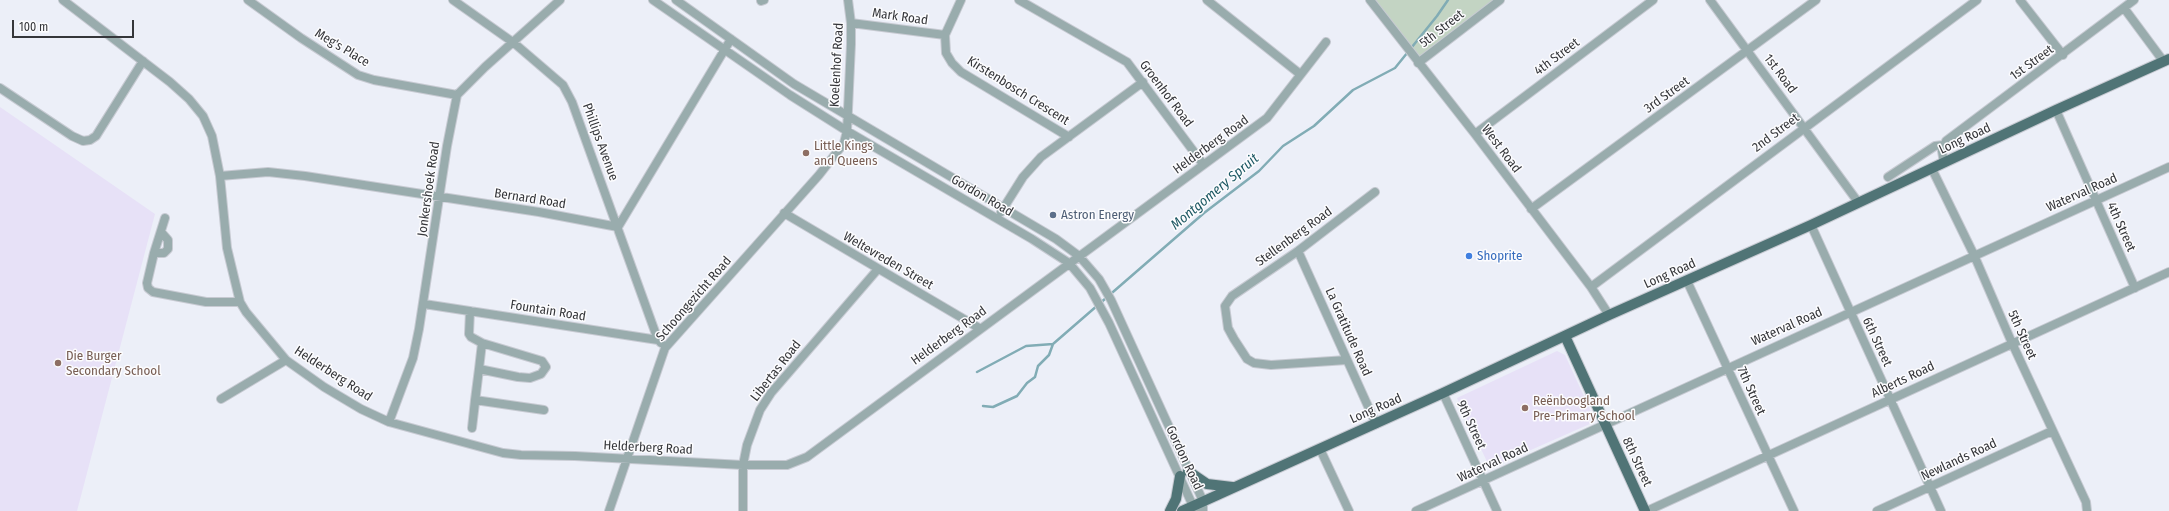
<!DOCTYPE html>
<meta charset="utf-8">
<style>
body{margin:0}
#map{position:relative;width:2169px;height:511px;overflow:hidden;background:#eceff8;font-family:"Fira Sans Condensed",sans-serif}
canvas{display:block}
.scale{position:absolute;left:12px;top:20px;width:122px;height:18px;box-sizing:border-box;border:2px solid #35363a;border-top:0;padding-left:5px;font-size:12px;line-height:14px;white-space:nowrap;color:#35363a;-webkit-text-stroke:3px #fcfcfe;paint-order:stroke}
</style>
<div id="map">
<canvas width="2169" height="511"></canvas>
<div class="scale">100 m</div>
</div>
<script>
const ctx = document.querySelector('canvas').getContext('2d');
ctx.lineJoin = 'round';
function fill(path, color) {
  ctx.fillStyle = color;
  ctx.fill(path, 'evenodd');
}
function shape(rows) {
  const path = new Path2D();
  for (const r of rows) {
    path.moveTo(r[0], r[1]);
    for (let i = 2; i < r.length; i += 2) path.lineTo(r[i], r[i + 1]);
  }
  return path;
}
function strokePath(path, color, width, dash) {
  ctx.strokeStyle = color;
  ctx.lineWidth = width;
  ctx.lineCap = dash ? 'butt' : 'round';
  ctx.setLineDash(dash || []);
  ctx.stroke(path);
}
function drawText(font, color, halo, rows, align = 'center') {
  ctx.font = font + ' "Fira Sans Condensed",sans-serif';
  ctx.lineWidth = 3;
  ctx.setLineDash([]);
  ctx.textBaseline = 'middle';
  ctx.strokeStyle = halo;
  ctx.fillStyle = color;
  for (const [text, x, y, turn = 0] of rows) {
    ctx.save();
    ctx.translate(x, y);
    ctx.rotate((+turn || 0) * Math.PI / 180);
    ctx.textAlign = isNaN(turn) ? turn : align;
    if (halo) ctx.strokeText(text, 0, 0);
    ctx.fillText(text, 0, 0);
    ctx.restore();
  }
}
fill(shape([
 [0,107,155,214,77,511,0,511],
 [1557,351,1565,355,1594,418,1592,423,1490,468,1457,398]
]), '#e7e1f7');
fill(shape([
 [1371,0,1497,0,1418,60]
]), '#c3d4c3');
strokePath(shape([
 [977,372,1026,346,1053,344,1204,213,1259,171,1283,146,1314,126,1353,90,1395,68,1437,16,1448,0],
 [983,406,993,407,1017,396,1027,383,1035,377,1038,366,1049,355,1053,344]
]), '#81acb5', 2.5);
const minor = shape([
 [63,0,170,82,189,99,203,116,212,136,220,176,227,248,240,302,246,312,286,360,324,387,361,409,389,422,503,453,521,455,575,456,743,465,787,465,807,457,1267,118,1326,42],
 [248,0,301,38,358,75,374,80,457,95],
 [453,0,514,43,563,85,572,102,658,340],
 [653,0,790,95,847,131,1032,239,1069,263,1090,288,1109,323,1193,506,1199,511],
 [676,0,794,84,1056,239,1079,256,1099,279,1111,300,1203,501,1203,511],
 [961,0,945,35,946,53,952,63,961,72,1069,137],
 [1019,0,1127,62,1203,164],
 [1207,0,1300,74],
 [1370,0,1475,134,1591,287,1609,315],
 [1710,0,1858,202],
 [2020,0,2063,55],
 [761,1,764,0],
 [2124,8,2164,62],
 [851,23,945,35],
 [1418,63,1500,0],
 [0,88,72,136,83,141,90,140,96,136,143,61],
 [2056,110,2135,288],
 [1475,134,1653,0],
 [1944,163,1942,151,1946,141,2134,0],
 [1932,169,1974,255,2012,343,2086,502,2087,511],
 [220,176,268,172,305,176,539,212,618,227,731,39],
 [1888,177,1935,146,1943,145],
 [1531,209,1816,0],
 [1001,212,1023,177,1041,157,1143,82],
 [784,213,979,328],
 [165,218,154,253,147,283,148,288,153,292,206,302,240,302],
 [1811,225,1941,511],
 [1298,251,1376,424],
 [154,253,164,253,168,249,168,240,161,232],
 [1687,281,1794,511],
 [1591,287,1977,0],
 [424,304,658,340,661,343],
 [470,311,469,334,471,337,482,343,542,361,546,367,541,374,530,378,518,377,479,369,475,400,472,428,479,369,482,343],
 [1347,360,1271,365,1254,363,1247,359,1234,339,1228,328,1225,306,1232,296,1298,251,1375,192],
 [1443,393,1497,511],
 [221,399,286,360],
 [475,400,544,410],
 [389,422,413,358,419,329,447,146,457,95,485,67,560,0],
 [1320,449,1349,511],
 [609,511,665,348,819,175,844,143,847,131,851,44,851,23,848,0],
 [743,511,743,465,747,445,760,410,771,393,878,269],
 [1416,511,2169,167],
 [1647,511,2169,272],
 [1877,511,2052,431]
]);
const major = shape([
 [1565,336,1645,511],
 [1188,471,1207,484,1232,487],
 [1170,511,1176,499,1180,476],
 [1182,511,1443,393,1609,315,1811,225,2056,110,2169,59]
]);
strokePath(minor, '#c7cad2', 10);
strokePath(major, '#c7cad2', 12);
strokePath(minor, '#99acad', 8);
strokePath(major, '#507476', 10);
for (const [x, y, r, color] of [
 [806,153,4,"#8d6e63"],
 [1053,215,4,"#5c6f8a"],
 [1469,256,4,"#3f7fe0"],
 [58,363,4,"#8d6e63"],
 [1525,408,4,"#8d6e63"]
]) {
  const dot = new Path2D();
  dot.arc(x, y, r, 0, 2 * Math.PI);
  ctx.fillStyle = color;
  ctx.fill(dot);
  strokePath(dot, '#fcfcfe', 1.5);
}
drawText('13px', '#35363a', '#fcfcfe', [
 ["Mark Road",900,17,8],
 ["5th Street",1442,29,-38],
 ["Meg's Place",342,48,31],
 ["4th Street",1557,57,-37],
 ["1st Street",2032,63,-36],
 ["Koelenhof Road",837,65,-87],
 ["1st Road",1780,74,53],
 ["Kirstenbosch Crescent",1018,91,32],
 ["Groenhof Road",1166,94,53],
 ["3rd Street",1667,95,-36],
 ["2nd Street",1776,133,-37],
 ["Long Road",1965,139,-25],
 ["Phillips Avenue",600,142,70],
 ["Helderberg Road",1211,145,-36],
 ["West Road",1501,149,53],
 ["Jonkershoek Road",429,189,-82],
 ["Waterval Road",2082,193,-24],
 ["Gordon Road",982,196,30],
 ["Bernard Road",530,199,9],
 ["4th Street",2121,227,66],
 ["Stellenberg Road",1294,237,-36],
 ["Weltevreden Street",888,261,30],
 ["Long Road",1670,274,-24],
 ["Schoongezicht Road",694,299,-49],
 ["Fountain Road",548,311,9],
 ["Waterval Road",1787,327,-24],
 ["La Gratitude Road",1348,332,66],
 ["5th Street",2022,335,66],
 ["Helderberg Road",949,336,-36],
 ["6th Street",1877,342,65],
 ["Libertas Road",776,371,-52],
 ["Helderberg Road",333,374,33],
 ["Alberts Road",1903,380,-25],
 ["7th Street",1751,391,66],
 ["Long Road",1376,409,-24],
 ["9th Street",1471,425,65],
 ["Helderberg Road",648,448,3],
 ["Gordon Road",1184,458,65],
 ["Newlands Road",1959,460,-25],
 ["8th Street",1637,462,65],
 ["Waterval Road",1493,463,-25]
]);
drawText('13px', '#785e54', '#fcfcfe', [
 ["Little Kings",814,146],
 ["and Queens",814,161],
 ["Die Burger",66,356],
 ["Secondary School",66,371],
 ["Reënboogland",1533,401],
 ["Pre-Primary School",1533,416]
], 'left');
drawText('13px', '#4e5e75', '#fcfcfe', [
 ["Astron Energy",1061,215]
], 'left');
drawText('13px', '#366cbe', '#fcfcfe', [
 ["Shoprite",1477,256]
], 'left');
drawText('italic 14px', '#1b5762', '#fcfcfe', [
 ["Montgomery Spruit",1215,192,-40]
]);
</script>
